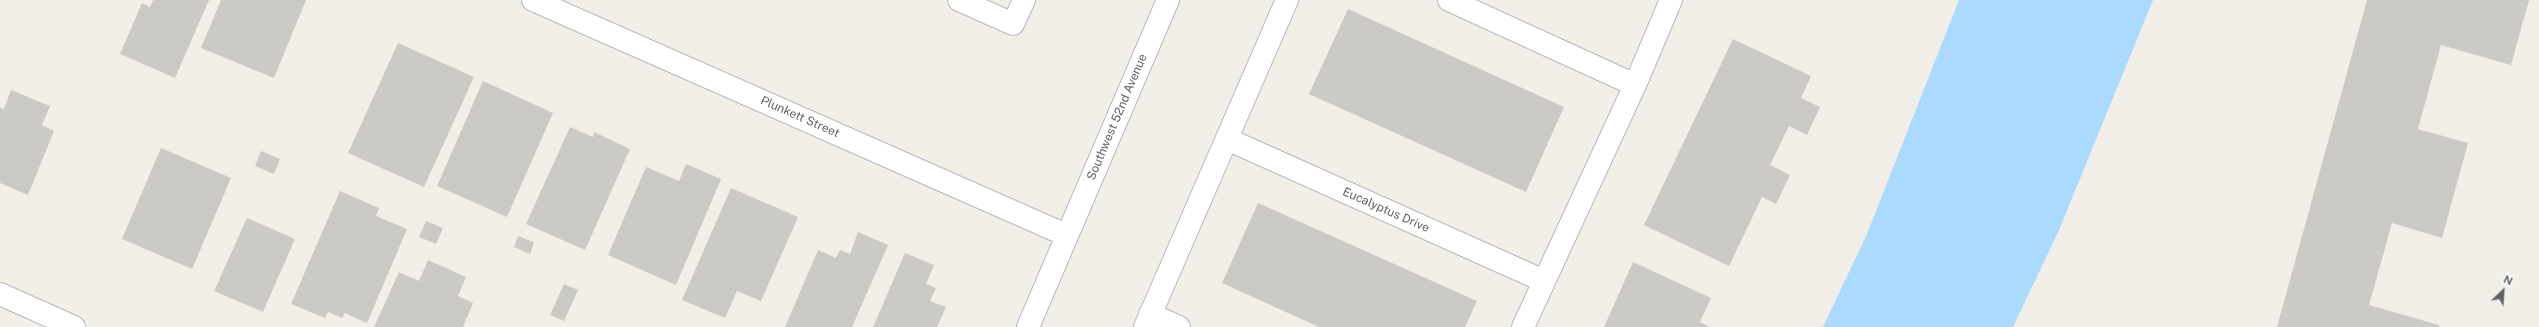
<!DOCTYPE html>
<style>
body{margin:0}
#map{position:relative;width:2539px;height:327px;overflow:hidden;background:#f1efe8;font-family:"Public Sans",sans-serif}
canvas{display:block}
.north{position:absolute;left:2483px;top:271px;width:40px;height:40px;-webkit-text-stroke:3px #fff;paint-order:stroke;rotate:25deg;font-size:11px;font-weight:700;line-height:16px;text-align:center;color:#5f6368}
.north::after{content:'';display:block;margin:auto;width:14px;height:18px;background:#5f6368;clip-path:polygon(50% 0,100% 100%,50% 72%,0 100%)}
</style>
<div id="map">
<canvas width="2539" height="327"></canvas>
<div class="north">N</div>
</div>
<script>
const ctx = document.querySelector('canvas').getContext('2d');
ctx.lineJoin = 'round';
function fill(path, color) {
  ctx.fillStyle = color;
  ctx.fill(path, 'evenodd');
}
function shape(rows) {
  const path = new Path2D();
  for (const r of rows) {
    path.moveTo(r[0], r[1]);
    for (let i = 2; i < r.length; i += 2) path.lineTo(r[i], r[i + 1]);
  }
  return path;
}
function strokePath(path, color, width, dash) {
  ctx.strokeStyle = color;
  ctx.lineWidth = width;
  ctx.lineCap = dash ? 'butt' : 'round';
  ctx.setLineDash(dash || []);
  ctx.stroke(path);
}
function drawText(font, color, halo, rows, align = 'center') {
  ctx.font = font + ' "Public Sans",sans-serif';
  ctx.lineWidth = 3;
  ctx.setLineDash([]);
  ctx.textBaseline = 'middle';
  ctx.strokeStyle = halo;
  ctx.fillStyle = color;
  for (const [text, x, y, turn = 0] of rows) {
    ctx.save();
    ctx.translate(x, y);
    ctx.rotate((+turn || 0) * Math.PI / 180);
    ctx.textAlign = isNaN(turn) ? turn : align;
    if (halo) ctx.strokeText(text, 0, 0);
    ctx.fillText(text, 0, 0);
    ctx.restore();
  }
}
fill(shape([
 [1959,0,2153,0,2059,230,2013,327,1823,327,1867,234]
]), '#aadaff');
fill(shape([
 [153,0,209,0,175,78,120,54,142,3,150,7],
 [221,0,306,0,274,78,201,48],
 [2367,0,2529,0,2511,65,2441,45,2418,129,2468,143,2442,238,2392,223,2369,305,2439,325,2439,327,2277,327],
 [1348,9,1564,107,1526,192,1309,94],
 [1733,39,1811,76,1801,98,1820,107,1807,135,1789,126,1770,165,1790,175,1776,204,1762,197,1729,266,1644,225],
 [398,43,474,77,424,187,348,153],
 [483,81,553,113,507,217,437,186],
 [11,90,50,106,42,125,54,131,28,195,0,183,0,108,4,109],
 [570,127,593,137,594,132,630,149,585,250,526,224],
 [161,148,231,178,192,269,122,239],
 [261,151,280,159,274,174,255,166],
 [686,164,721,179,676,285,608,255,646,167,679,181],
 [731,188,798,217,761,301,737,291,725,318,682,300],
 [340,191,379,208,376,216,407,229,367,323,345,313,342,318,328,312,325,318,291,304],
 [1258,203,1477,301,1465,327,1319,327,1222,283],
 [247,218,295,239,263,312,214,291],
 [426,221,443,228,436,244,419,237],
 [858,232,888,245,852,327,785,327,818,250,836,258,840,250,850,254],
 [518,236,534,242,530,254,514,247],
 [905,253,934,265,926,284,936,288,930,301,946,307,937,327,873,327],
 [428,260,466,277,458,296,473,303,463,327,374,327,399,272,419,281],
 [1633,262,1711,298,1700,322,1710,327,1604,327],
 [564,284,578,290,564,321,550,315]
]), '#cccac5');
const lane = shape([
 [959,0,1013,24,1024,0]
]);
const street = shape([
 [533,0,1066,235],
 [1449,0,1635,85],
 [1227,139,1544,281],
 [0,294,74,327],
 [1150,314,1179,327],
 [1028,327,1168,0],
 [1145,327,1287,0],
 [1523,327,1635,85,1671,0]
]);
strokePath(lane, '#b5b8bc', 24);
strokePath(street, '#b5b8bc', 24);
strokePath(lane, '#fff', 22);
strokePath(street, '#fff', 22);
drawText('12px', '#5f6368', '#fff', [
 ["Plunkett Street",800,117,24],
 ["Southwest 52nd Avenue",1117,117,-67],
 ["Eucalyptus Drive",1386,210,24]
]);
</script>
